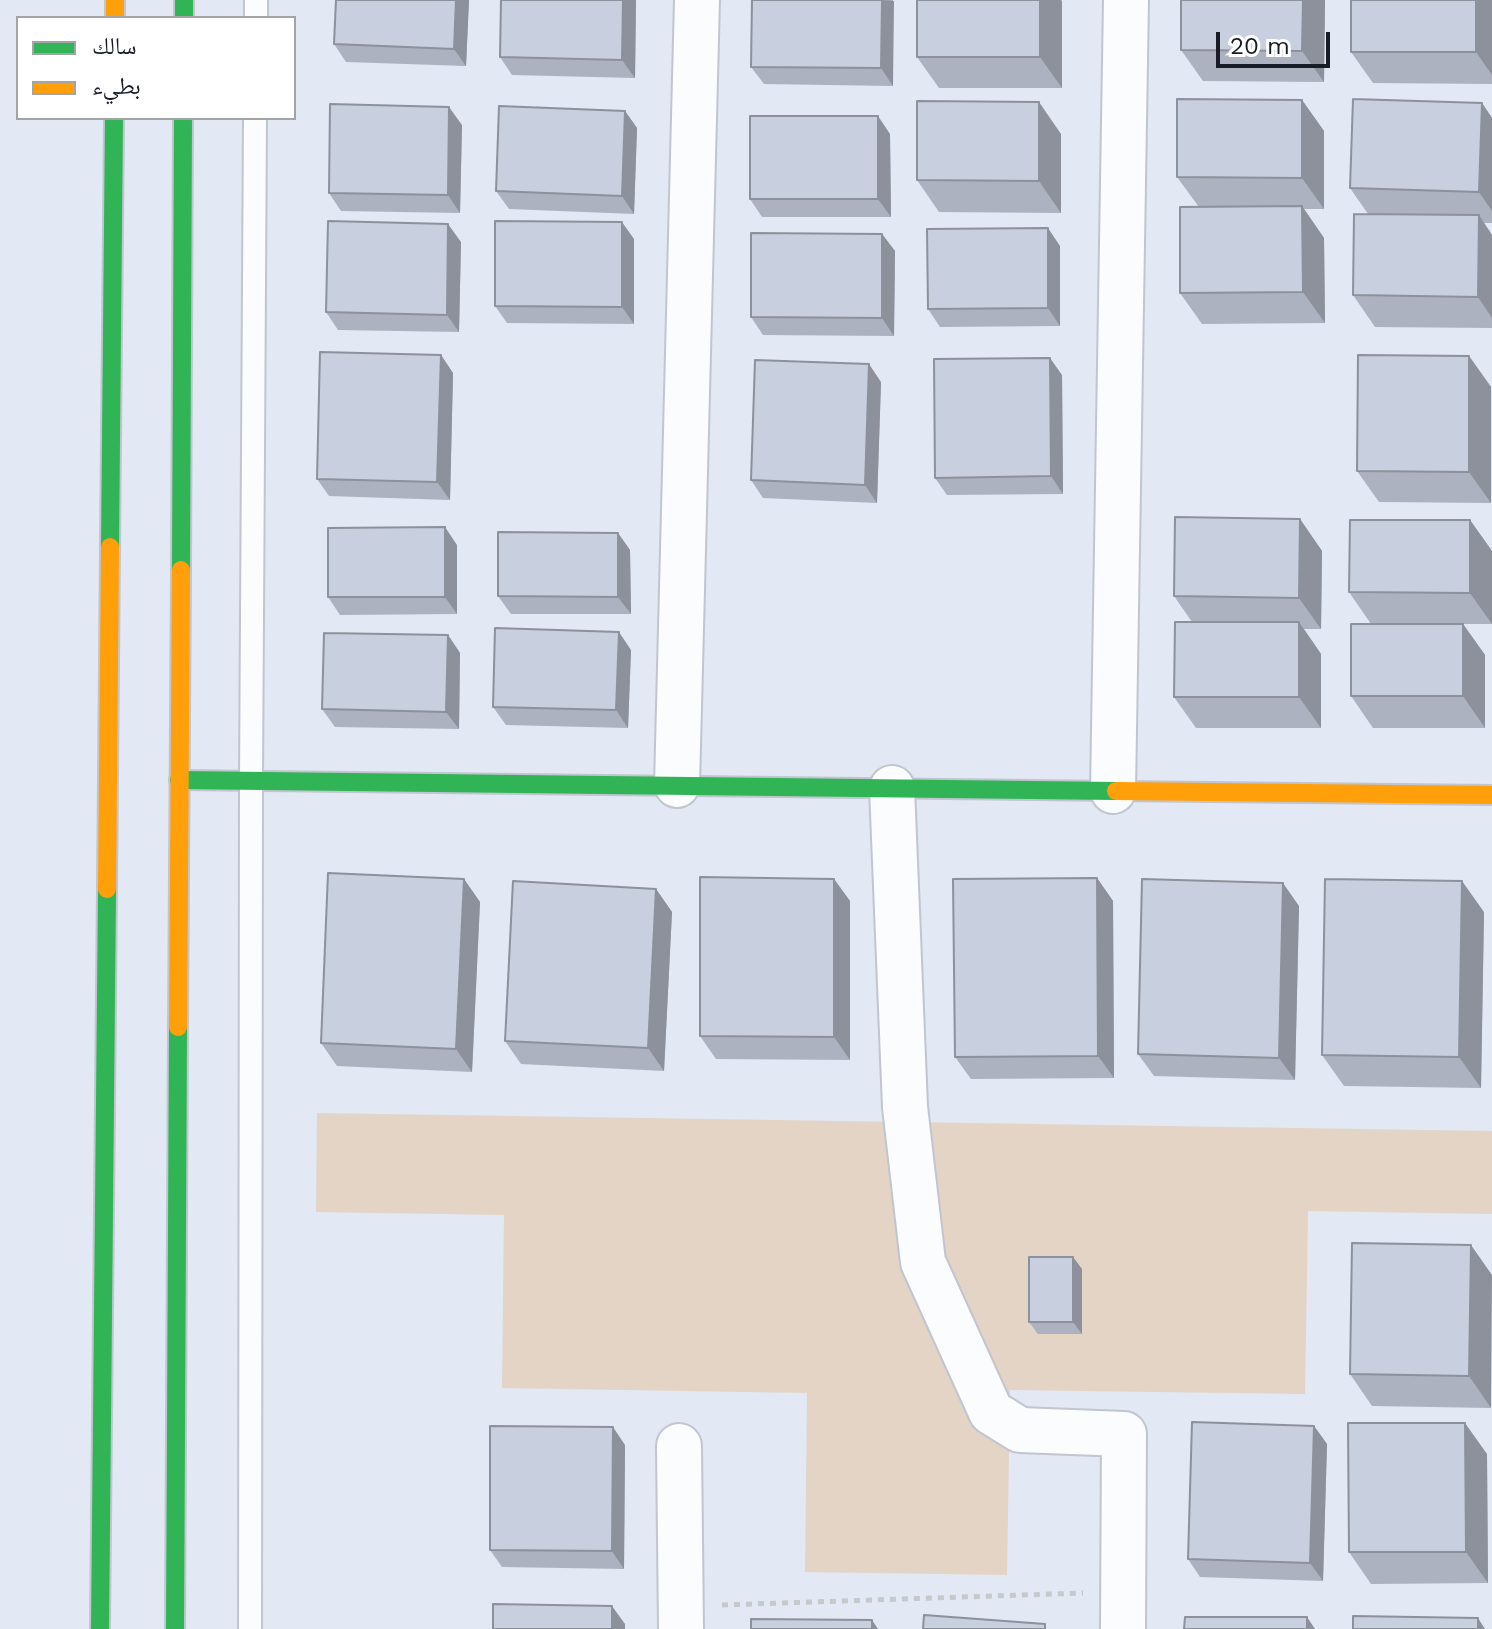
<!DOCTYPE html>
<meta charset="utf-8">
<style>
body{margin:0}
#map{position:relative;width:1492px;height:1629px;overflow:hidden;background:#e2e8f4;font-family:"Work Sans","Noto Naskh Arabic",sans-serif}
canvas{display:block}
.legend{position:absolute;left:16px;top:16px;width:280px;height:104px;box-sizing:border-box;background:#fff;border:2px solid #a2a4a8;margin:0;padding:10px 14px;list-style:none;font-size:24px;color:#171c26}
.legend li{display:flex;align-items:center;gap:16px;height:40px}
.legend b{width:40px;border:2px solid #a2a4a8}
.scale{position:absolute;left:1216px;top:32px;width:114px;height:36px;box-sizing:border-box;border:4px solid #171c26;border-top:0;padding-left:10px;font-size:24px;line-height:28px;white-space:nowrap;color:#171c26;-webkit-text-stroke:6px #fff;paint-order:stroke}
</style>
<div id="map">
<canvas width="1492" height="1629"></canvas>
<ul class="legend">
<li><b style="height:10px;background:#30b455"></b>سالك</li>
<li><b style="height:10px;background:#ff9f0a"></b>بطيء</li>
</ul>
<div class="scale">20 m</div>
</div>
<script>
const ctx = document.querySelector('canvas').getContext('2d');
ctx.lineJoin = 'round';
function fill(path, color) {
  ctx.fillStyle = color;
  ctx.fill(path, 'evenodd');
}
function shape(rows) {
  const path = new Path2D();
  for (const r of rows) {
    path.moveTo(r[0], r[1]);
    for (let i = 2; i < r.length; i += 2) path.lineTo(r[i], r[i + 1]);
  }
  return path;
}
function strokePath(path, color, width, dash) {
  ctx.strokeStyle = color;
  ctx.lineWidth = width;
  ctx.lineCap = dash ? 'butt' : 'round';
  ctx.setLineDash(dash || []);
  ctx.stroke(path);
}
fill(shape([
 [317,1113,1492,1131,1492,1214,1308,1211,1305,1394,1010,1390,1007,1575,805,1572,807,1393,502,1388,504,1215,316,1212]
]), '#e3d4c5');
const lane = shape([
 [256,18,256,0],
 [250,1629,251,781,255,118]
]);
const street = shape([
 [677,785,697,0],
 [892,788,905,1107,923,1262,991,1412,1020,1430,1124,1434,1123,1629],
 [1113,791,1126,0],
 [679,1446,681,1629]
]);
const fast = shape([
 [184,0,184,18],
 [110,547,114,118],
 [181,570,183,118],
 [179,780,1116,791],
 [100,1629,107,889],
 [175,1629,178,1027]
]);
const slow = shape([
 [115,0,115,18],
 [1116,791,1492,795],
 [107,889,110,547],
 [178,1027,181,570]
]);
strokePath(lane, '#c0c5d0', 26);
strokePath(street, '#c0c5d0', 48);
strokePath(fast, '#c0c5d0', 22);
strokePath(slow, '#c0c5d0', 22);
strokePath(shape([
 [722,1605,1083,1593]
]), '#c6c8cc', 5, [6, 6]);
strokePath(lane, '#fbfcfd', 22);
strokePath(street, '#fbfcfd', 44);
strokePath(fast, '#30b455', 18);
strokePath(slow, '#ff9f0a', 18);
fill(shape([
 [336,0,469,0,466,66,346,62,334,44],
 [501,0,636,0,635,78,512,75,500,57],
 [752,0,893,0,893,86,764,84,751,67],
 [917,0,1061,0,1062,88,939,88,917,57],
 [1181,0,1325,0,1324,82,1203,81,1181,50],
 [1492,0,1492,84,1373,83,1351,52],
 [1302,100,1324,131,1324,209,1304,209,1324,238,1325,323,1202,324,1180,293,1199,207,1177,177],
 [1482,103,1492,118,1492,223,1484,223,1492,235,1492,328,1375,327,1353,295,1368,214,1350,188],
 [625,111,637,128,634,214,509,209,496,191],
 [462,125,460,213,341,211,329,193],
 [890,134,891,217,762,217,750,199],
 [1061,134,1061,213,939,212,917,180],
 [882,234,895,251,894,336,763,335,751,317],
 [634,239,634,324,507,323,495,306],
 [461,242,459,332,338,330,326,312],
 [1060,246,1060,326,940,327,928,309],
 [441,355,453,373,450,500,329,496,317,479],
 [1469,356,1491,387,1491,503,1379,502,1357,471],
 [1062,375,1063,494,947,495,935,478],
 [881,382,877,503,763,498,751,480],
 [1300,519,1322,551,1321,629,1304,629,1321,654,1321,728,1196,728,1174,697,1192,622,1174,596],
 [1470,520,1492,551,1492,624,1463,624,1485,655,1485,728,1373,728,1351,696,1371,624,1349,592],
 [618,533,630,550,631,614,511,614,498,596],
 [457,545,457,614,340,615,328,597],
 [448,635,460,653,459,729,335,727,322,709],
 [631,650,628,728,506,725,493,707],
 [1097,878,1113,901,1114,1078,971,1079,955,1057],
 [464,879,480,902,472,1072,337,1066,321,1043],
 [834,879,850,901,850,1060,716,1059,700,1036],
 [656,889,672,912,664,1071,521,1064,505,1041],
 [1299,906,1295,1080,1154,1076,1138,1054],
 [1484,912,1481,1088,1344,1086,1322,1055],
 [1471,1245,1491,1408,1372,1406,1350,1374],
 [1082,1269,1082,1334,1038,1334,1029,1322],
 [1314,1426,1327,1444,1323,1581,1200,1577,1188,1559],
 [625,1445,624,1569,502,1567,490,1550],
 [1487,1454,1488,1583,1371,1584,1349,1552]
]), '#acb2bf');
fill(shape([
 [456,0,469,0,466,66,454,49],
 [623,0,636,0,635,78,622,60],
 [882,0,894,1,893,86,881,68],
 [1040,0,1061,0,1062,1,1062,88,1040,57],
 [1303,0,1325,0,1324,82,1302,51],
 [1476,0,1492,0,1492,75,1476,52],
 [1302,100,1324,131,1324,209,1302,178],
 [1039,102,1061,134,1061,213,1039,181],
 [1482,103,1492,118,1492,211,1479,192],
 [449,107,462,125,460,213,448,195],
 [625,111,637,128,634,214,622,196],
 [878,116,890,134,891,217,878,199],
 [1302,206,1324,238,1325,323,1303,292],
 [1479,215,1492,235,1492,318,1478,297],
 [622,222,634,239,634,324,622,307],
 [448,224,461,242,459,332,447,315],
 [1048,228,1060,246,1060,326,1048,308],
 [882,234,895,251,894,336,882,318],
 [441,355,453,373,450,500,437,482],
 [1469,356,1491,387,1491,503,1469,472],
 [1050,358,1062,375,1063,494,1051,476],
 [869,364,881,382,877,503,865,485],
 [1300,519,1322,551,1321,629,1299,598],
 [1470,520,1492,551,1492,624,1470,593],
 [445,527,457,545,457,614,445,597],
 [618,533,630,550,631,614,618,597],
 [1299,622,1321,654,1321,728,1299,697],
 [1463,624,1485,655,1485,728,1463,696],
 [619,632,631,650,628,728,616,710],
 [448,635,460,653,459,729,446,712],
 [1097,878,1113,901,1114,1078,1098,1056],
 [464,879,480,902,472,1072,456,1049],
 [834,879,850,901,850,1060,834,1037],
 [1462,881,1484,912,1481,1088,1459,1057],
 [1283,883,1299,906,1295,1080,1279,1058],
 [656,889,672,912,664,1071,648,1048],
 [1471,1245,1492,1275,1491,1408,1469,1376],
 [1073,1257,1082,1269,1082,1334,1073,1322],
 [1465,1423,1487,1454,1488,1583,1466,1552],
 [1314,1426,1327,1444,1323,1581,1310,1563],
 [613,1427,625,1445,624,1569,612,1551],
 [612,1606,625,1624,625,1629,612,1629],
 [1307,1617,1315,1629,1307,1629],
 [1478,1618,1485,1629,1478,1629],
 [872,1620,878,1629,872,1629]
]), '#8c919b');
const building = shape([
 [336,0,456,0,454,49,334,44,336,0],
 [501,0,623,0,622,60,500,57,501,0],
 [752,0,882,0,881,68,751,67,752,0],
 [917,0,1040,0,1040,57,917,57,917,0],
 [1181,0,1303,0,1302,51,1181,50,1181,0],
 [1351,0,1476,0,1476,52,1351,52,1351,0],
 [1177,99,1302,100,1302,178,1177,177,1177,99],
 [1353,99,1482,103,1479,192,1350,188,1353,99],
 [917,101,1039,102,1039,181,917,180,917,101],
 [330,104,449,107,448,195,329,193,330,104],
 [499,106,625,111,622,196,496,191,499,106],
 [750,116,878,116,878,199,750,199,750,116],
 [1302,206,1303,292,1180,293,1180,207,1302,206],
 [1354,214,1479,215,1478,297,1353,295,1354,214],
 [328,221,448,224,447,315,326,312,328,221],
 [495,221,622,222,622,307,495,306,495,221],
 [1048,228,1048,308,928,309,927,229,1048,228],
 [751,233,882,234,882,318,751,317,751,233],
 [320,352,441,355,437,482,317,479,320,352],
 [1358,355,1469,356,1469,472,1357,471,1358,355],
 [1050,358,1051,476,935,478,934,359,1050,358],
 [755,360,869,364,865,485,751,480,755,360],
 [1175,517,1300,519,1299,598,1174,596,1175,517],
 [1350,520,1470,520,1470,593,1349,592,1350,520],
 [445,527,445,597,328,597,328,528,445,527],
 [498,532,618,533,618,597,498,596,498,532],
 [1175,622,1299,622,1299,697,1174,697,1175,622],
 [1351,624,1463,624,1463,696,1351,696,1351,624],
 [495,628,619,632,616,710,493,707,495,628],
 [324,633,448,635,446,712,322,709,324,633],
 [328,873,464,879,456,1049,321,1043,328,873],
 [700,877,834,879,834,1037,700,1036,700,877],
 [1097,878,1098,1056,955,1057,953,879,1097,878],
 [1142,879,1283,883,1279,1058,1138,1054,1142,879],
 [1325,879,1462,881,1459,1057,1322,1055,1325,879],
 [513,881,656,889,648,1048,505,1041,513,881],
 [1352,1243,1471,1245,1469,1376,1350,1374,1352,1243],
 [1029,1257,1073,1257,1073,1322,1029,1322,1029,1257],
 [1192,1422,1314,1426,1310,1563,1188,1559,1192,1422],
 [1348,1423,1465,1423,1466,1552,1349,1552,1348,1423],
 [490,1426,613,1427,612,1551,490,1550,490,1426],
 [493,1604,612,1606,612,1629,493,1629,493,1604],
 [924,1615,1045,1624,1045,1629,923,1629,924,1615],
 [1353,1616,1478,1618,1478,1629,1353,1629,1353,1616],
 [1185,1617,1307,1617,1307,1629,1184,1629,1185,1617],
 [751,1619,872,1620,872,1629,751,1629,751,1619]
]);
fill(building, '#c8cfde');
strokePath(building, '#8c919b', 2);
</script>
